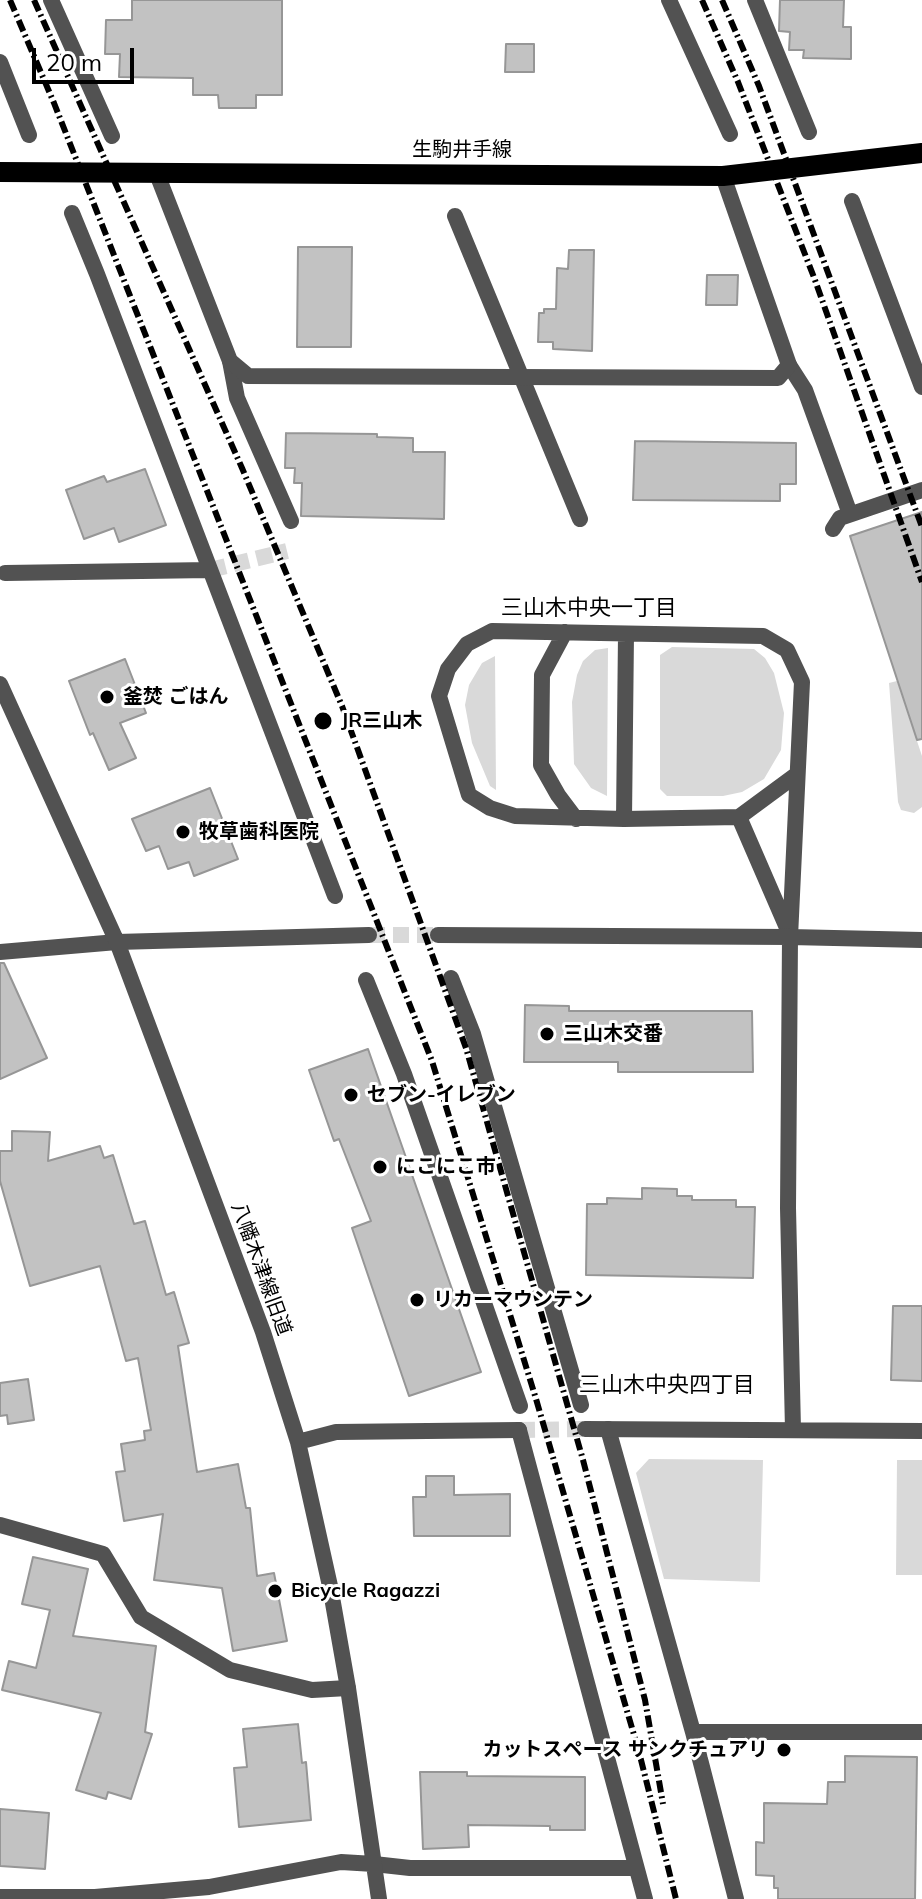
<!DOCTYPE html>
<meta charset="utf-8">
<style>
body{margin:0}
#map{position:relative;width:922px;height:1899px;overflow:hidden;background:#fff;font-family:Mulish,sans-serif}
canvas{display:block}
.scale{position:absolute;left:32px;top:48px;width:102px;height:36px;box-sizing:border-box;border:4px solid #000;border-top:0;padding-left:10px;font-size:24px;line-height:28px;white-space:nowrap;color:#000;-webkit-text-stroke:6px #fff;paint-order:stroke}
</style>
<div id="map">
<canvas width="922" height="1899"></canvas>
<div class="scale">20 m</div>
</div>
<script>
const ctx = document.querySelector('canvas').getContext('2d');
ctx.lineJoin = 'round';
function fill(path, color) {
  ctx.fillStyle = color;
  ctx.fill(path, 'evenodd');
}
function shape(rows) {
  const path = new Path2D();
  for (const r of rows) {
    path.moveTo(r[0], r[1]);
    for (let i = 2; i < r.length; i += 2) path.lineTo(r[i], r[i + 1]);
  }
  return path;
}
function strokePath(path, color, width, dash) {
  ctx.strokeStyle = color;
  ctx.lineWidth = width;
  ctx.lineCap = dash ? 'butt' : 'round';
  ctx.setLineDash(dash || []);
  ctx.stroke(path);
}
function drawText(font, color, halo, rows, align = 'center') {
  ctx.font = font + ' Mulish,"Noto Sans JP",sans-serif';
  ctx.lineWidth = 6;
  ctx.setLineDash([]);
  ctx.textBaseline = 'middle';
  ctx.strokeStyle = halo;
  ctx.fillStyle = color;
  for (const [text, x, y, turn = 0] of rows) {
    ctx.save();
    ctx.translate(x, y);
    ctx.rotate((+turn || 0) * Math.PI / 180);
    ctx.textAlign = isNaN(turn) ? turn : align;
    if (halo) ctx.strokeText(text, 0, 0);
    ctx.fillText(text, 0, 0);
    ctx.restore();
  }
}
fill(shape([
 [672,647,754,649,765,658,774,673,784,713,781,750,764,779,742,792,723,796,667,796,660,789,660,655],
 [608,648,607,796,591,788,574,764,572,702,577,675,583,661,595,650],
 [495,656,496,790,490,786,472,743,465,705,469,685,482,663],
 [897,681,922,756,922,807,914,813,901,810,898,802,889,683],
 [649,1459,763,1460,760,1582,664,1579,636,1473],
 [897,1460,922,1460,922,1575,896,1575]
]), '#d9d9d9');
const building = shape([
 [132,0,282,0,282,95,256,95,256,108,219,108,218,95,193,95,193,78,119,77,120,54,105,54,106,20,132,20,132,0],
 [780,0,844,0,843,27,851,27,851,59,803,58,804,50,789,50,790,32,779,31,780,0],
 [506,44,534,44,534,72,505,72,506,44],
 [298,247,352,247,351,347,297,347,298,247],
 [569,250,594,250,592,351,553,349,553,342,538,342,539,313,544,313,544,309,556,309,557,268,568,269,569,250],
 [707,275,738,275,737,305,706,305,707,275],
 [286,433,377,434,377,437,413,438,413,452,445,452,444,519,301,516,302,483,294,483,295,468,285,468,286,433],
 [635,441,796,443,796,484,780,484,780,501,633,500,635,441],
 [145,469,166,525,119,542,114,528,84,539,66,490,104,476,107,482,145,469],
 [922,512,922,739,917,740,850,536,922,512],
 [125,659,146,713,120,723,136,758,109,770,93,733,90,735,69,681,125,659],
 [210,788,238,859,194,876,189,862,168,869,159,846,146,851,132,819,210,788],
 [0,963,4,963,47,1058,0,1079,0,963],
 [525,1005,569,1006,569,1011,752,1011,753,1072,618,1072,618,1062,524,1062,525,1005],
 [368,1049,481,1372,409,1396,352,1228,371,1221,339,1139,334,1141,309,1070,368,1049],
 [12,1131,50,1132,48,1161,100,1146,104,1158,113,1155,134,1224,145,1221,166,1295,174,1292,189,1343,178,1346,197,1472,238,1464,246,1508,250,1508,257,1576,274,1573,287,1641,233,1651,222,1588,154,1580,163,1514,124,1521,116,1472,125,1471,121,1444,145,1440,144,1431,151,1430,138,1358,126,1361,100,1266,30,1286,0,1181,0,1151,12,1151,12,1131],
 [642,1188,677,1189,677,1196,692,1196,692,1200,736,1200,736,1207,755,1207,753,1278,586,1275,587,1204,607,1204,607,1198,642,1199,642,1188],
 [893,1306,922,1306,922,1381,891,1380,893,1306],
 [28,1379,34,1420,8,1424,7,1415,0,1416,0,1383,28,1379],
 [426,1476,454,1476,454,1495,510,1494,510,1536,414,1536,413,1497,426,1497,426,1476],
 [33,1557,88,1569,73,1636,156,1646,145,1732,152,1734,131,1799,108,1792,106,1799,76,1790,101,1713,2,1690,9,1661,36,1668,50,1610,22,1604,33,1557],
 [298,1724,302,1763,306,1762,311,1820,239,1827,234,1768,247,1767,243,1729,298,1724],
 [845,1756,917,1757,915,1899,778,1899,778,1888,774,1888,774,1876,756,1875,756,1842,764,1843,764,1803,827,1804,828,1782,845,1782,845,1756],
 [420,1772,467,1772,467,1776,585,1777,585,1830,550,1830,550,1826,468,1825,469,1847,423,1849,420,1772],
 [0,1809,49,1813,45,1869,0,1866,0,1809]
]);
fill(building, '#c2c2c2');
strokePath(building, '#969696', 2);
strokePath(shape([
 [210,570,287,551]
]), '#d9d9d9', 16, [16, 8]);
strokePath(shape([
 [369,935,438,935],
 [519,1430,585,1429]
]), '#d9d9d9', 16, [16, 8]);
strokePath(shape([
 [51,0,112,136],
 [669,0,730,134],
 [755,0,809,132],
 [0,62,29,135],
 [852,201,922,387],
 [72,213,97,274,335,896],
 [455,216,580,519],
 [230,361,237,398,291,521],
 [789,365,805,390,850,514],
 [833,529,840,518,922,490],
 [5,573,210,570],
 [451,978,473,1034,581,1405],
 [366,980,404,1074,520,1406]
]), '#525252', 16);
strokePath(shape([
 [157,174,230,361,248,376,778,378,789,365,723,176],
 [565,632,542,675,541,765,558,795,576,819],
 [739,817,788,930],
 [624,819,626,634],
 [790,937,802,682,787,650,763,636,492,631,467,644,448,669,439,696,469,795,490,808,515,816,624,819,739,817,796,775],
 [0,952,117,942],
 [608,1429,693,1732,922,1732],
 [519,1430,645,1899],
 [0,1525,103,1554,141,1617,230,1670,312,1690,348,1688],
 [693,1732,736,1899],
 [374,1864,410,1868,636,1868]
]), '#525252', 16);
strokePath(shape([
 [0,684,117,942,263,1332,298,1442,330,1586,348,1688,379,1899],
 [438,935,790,937,922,940],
 [790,937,788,1208,793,1430],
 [117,942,369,935],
 [585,1429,922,1431],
 [298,1442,336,1432,519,1430],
 [0,1897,95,1897,209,1887,341,1862,374,1864]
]), '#525252', 16);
strokePath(shape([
 [0,172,723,176,922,153]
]), '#000', 20);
strokePath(shape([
 [10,0,54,103,432,1061,536,1399,639,1752,676,1899],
 [34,0,242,468,342,706,466,1048,583,1460,645,1700,663,1804],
 [702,0,738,82,815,280,922,582],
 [722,0,759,86,922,527]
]), '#000', 6, [12, 4, 2, 4]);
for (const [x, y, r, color] of [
 [107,697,8,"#000"],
 [323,721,10,"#000"],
 [183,832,8,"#000"],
 [547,1034,8,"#000"],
 [351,1095,8,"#000"],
 [380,1167,8,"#000"],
 [417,1300,8,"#000"],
 [275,1591,8,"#000"],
 [784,1750,8,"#000"]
]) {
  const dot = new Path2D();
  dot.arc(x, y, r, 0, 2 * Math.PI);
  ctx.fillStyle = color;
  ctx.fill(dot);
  strokePath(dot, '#fff', 3);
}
drawText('20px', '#000', '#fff', [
 ["生駒井手線",462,150],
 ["八幡木津線旧道",261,1269,70]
]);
drawText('bold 20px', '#000', '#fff', [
 ["釜焚 ごはん",123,697],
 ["JR三山木",341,721],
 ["牧草歯科医院",199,832],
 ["三山木交番",563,1034],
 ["セブン-イレブン",367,1095],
 ["にこにこ市",396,1167],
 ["リカーマウンテン",433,1300],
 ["Bicycle Ragazzi",291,1591],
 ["カットスペース サンクチュアリ",768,1750,"right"]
], 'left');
drawText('22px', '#000', '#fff', [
 ["三山木中央一丁目",589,608],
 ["三山木中央四丁目",667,1385]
]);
</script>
